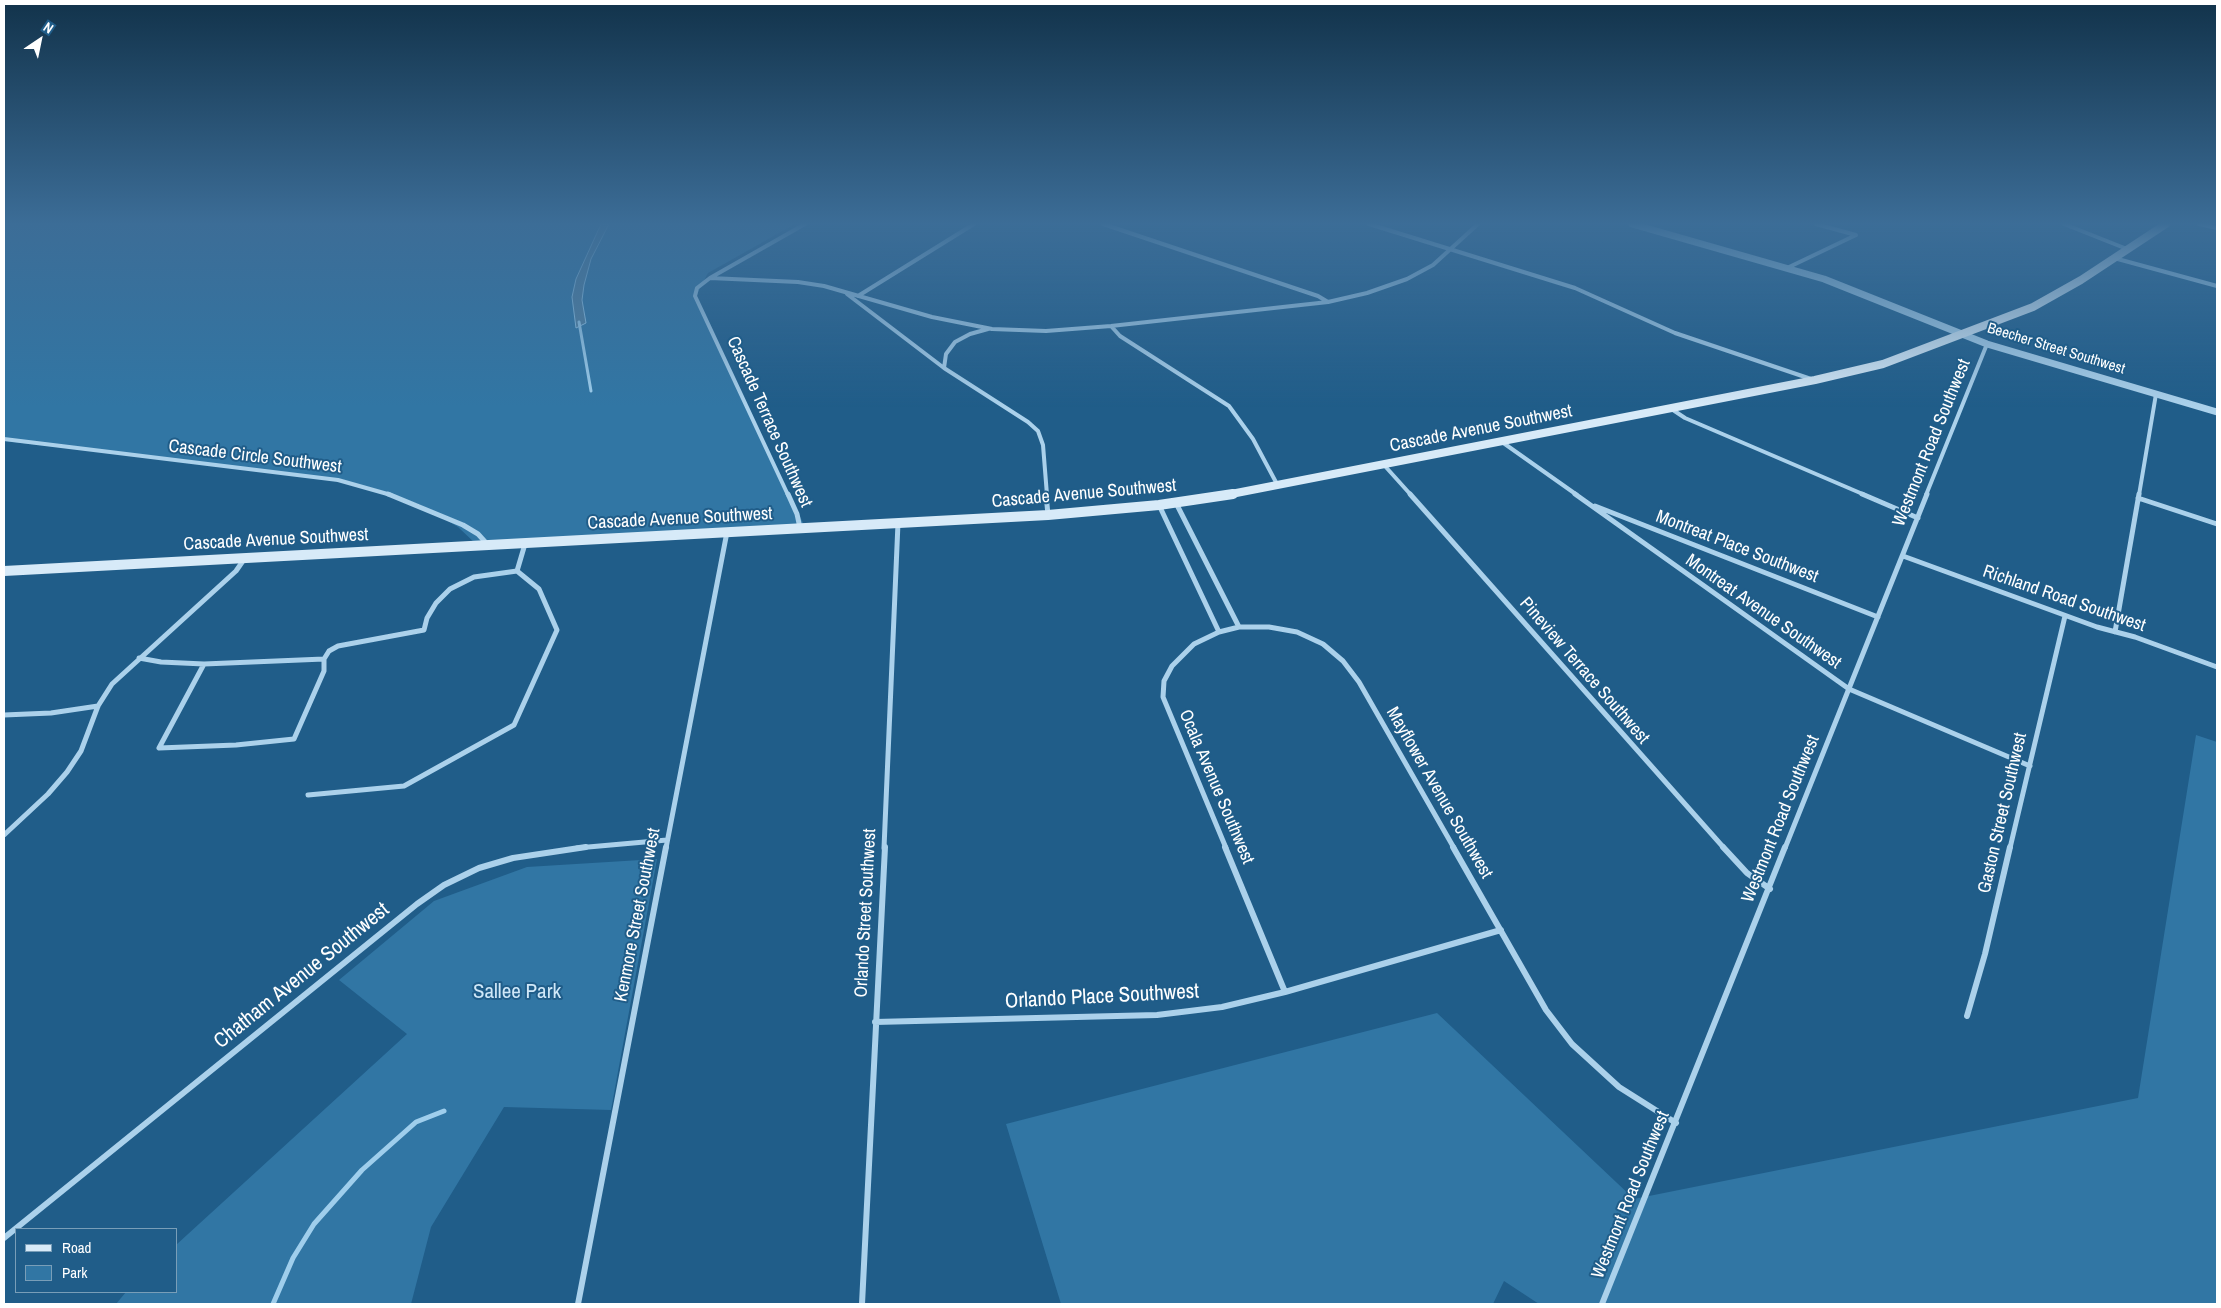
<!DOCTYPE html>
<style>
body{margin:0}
#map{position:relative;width:2221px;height:1308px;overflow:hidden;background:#205d89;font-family:"Archivo Narrow",sans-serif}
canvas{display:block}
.frame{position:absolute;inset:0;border:5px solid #fff;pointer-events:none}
.legend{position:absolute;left:15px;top:1228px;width:162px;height:65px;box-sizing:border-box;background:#205d89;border:1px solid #799eb8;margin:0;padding:6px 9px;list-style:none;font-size:15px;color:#fff}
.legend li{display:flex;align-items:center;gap:10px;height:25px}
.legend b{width:25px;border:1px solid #799eb8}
.north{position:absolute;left:15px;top:15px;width:50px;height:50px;-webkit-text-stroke:4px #205d89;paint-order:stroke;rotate:34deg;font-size:14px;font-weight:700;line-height:20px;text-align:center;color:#fff}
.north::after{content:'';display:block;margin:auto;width:18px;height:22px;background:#fff;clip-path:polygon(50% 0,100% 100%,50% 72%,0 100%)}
</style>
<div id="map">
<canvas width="2221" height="1308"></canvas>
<div class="frame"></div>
<ul class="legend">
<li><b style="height:6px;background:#d7eaf8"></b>Road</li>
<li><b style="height:14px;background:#3176a4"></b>Park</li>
</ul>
<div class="north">N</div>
</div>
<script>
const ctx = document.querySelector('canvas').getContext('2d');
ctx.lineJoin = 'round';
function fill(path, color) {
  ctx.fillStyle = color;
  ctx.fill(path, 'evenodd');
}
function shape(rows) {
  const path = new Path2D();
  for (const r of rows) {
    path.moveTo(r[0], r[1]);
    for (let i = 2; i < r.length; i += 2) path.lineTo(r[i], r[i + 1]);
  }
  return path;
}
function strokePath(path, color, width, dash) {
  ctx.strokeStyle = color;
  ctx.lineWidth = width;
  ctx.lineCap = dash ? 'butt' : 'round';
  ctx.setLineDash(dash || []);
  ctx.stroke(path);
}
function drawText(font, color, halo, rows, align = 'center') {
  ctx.font = font + ' "Archivo Narrow",sans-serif';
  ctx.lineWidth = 4;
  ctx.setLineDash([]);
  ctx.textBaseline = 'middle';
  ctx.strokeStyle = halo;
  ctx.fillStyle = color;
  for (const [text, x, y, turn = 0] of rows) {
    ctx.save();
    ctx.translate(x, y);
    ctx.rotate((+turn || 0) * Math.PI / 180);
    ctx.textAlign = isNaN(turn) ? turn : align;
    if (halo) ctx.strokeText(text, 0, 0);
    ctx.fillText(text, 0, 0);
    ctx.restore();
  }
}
fill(shape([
 [4,224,795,224,708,273,695,298,806,529,476,544,458,527,421,505,369,487,301,475,4,441],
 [2196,735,2217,742,2217,1304,1539,1304,1504,1281,1493,1304,1061,1304,1006,1124,1437,1013,1634,1199,2138,1098],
 [657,859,611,1110,504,1107,431,1227,411,1304,116,1304,126,1292,176,1292,176,1245,407,1034,339,980,434,901,527,867]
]), '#3176a4');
const water = shape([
 [601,224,609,224,591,259,584,285,582,300,586,323,576,328,572,297,576,279,601,224]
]);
fill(water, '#55809e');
strokePath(water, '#9fceec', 1);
strokePath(shape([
 [579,322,591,391]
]), '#9fceec', 3);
strokePath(shape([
 [273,1304,293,1258,314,1224,362,1170,416,1122,444,1111]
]), '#9fceec', 5);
strokePath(shape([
 [1103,224,1318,296,1328,302],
 [1369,224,1575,288,1675,333,1814,380],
 [1816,224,1856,235],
 [2064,224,2127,249],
 [2199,224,2217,228],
 [2114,258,2217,286],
 [1787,268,1856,235],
 [710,278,798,282,824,286,932,317,992,329,1046,331,1111,326,1328,302,1367,293,1407,279,1433,265,1478,224],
 [847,294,944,368,1028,422,1038,431,1043,445,1047,495],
 [858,296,974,224],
 [1111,326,1120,336,1229,406,1253,439,1278,486],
 [944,368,946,354,955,342,970,334,988,329],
 [1670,408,1685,418,1865,495],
 [4,439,338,480,391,495],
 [1502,442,1577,495],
 [1384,465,1411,495],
 [788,495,695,296,697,288,710,278,805,224],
 [1926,495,1987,344],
 [2139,495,2156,394]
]), '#abd1eb', 4);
strokePath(shape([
 [388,494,463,525,478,534,488,545],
 [788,494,797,514,800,528],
 [1046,494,1048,515],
 [1410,494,1724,848],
 [1575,494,1849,689,2030,766],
 [1862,494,1918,518],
 [2138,498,2217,524],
 [1176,503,1239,627],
 [1159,505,1219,632],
 [1595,506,1878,617],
 [1903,556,2097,627,2135,637,2217,667],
 [2115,632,2139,494],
 [139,658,161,662,204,664,324,659,329,651,338,646,424,630,427,618,436,603,450,589,474,577,517,571],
 [204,664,159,748,236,745,294,739,324,671,324,659],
 [4,715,51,713,98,706],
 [308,795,404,786,514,725,557,630,539,589,517,571,525,544],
 [4,835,48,794,67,772,81,751,98,706,112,684,236,571,245,558],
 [577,848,667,840],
 [666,848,727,532],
 [884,848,898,523],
 [1226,848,1163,697,1164,681,1172,666,1194,644,1219,632,1239,627,1269,627,1297,632,1323,644,1343,661,1359,682,1454,848],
 [1785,848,1927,494],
 [2010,848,2065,616]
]), '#abd1eb', 5);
strokePath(shape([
 [1225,847,1285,992],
 [1453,847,1546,1010,1572,1044,1619,1087,1676,1123],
 [1723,847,1747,873,1770,889],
 [1967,1016,1985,954,2010,847],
 [875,1022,1157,1015,1222,1007,1285,992,1501,930],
 [4,1238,417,904,444,885,479,868,513,858,586,847],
 [578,1304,666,847],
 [862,1304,885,847],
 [1602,1304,1785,847]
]), '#abd1eb', 6);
strokePath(shape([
 [1632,224,1824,279,1987,344,2217,412]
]), '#abd1eb', 7);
strokePath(shape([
 [1226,495,1815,380,1883,364,2033,307,2081,280,2166,224]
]), '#d7eaf8', 8);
strokePath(shape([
 [4,571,1048,515,1159,505,1233,494]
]), '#d7eaf8', 10);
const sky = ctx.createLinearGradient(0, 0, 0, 407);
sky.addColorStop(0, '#12334b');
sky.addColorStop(0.55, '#3c6d97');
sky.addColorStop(1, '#3c6d9700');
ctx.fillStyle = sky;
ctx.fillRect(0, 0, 2221, 407);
drawText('15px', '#fff', '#205d89', [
 ["Beecher Street Southwest",2056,349,17]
]);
drawText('18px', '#fff', '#205d89', [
 ["Cascade Terrace Southwest",769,422,66],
 ["Cascade Avenue Southwest",1481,429,-11],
 ["Westmont Road Southwest",1932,443,-68],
 ["Cascade Circle Southwest",255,457,7],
 ["Cascade Avenue Southwest",1084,494,-5],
 ["Cascade Avenue Southwest",680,519,-3],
 ["Cascade Avenue Southwest",276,540,-3],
 ["Montreat Place Southwest",1737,547,21],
 ["Richland Road Southwest",2064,599,19],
 ["Montreat Avenue Southwest",1763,612,35],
 ["Pineview Terrace Southwest",1584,671,49],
 ["Ocala Avenue Southwest",1216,787,67],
 ["Mayflower Avenue Southwest",1439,793,60],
 ["Gaston Street Southwest",2003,813,-77],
 ["Westmont Road Southwest",1781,819,-68],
 ["Orlando Street Southwest",866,913,-87],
 ["Kenmore Street Southwest",638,915,-79],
 ["Westmont Road Southwest",1631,1195,-68]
]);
drawText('21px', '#fff', '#205d89', [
 ["Chatham Avenue Southwest",302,976,-39],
 ["Orlando Place Southwest",1102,997,-3]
]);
drawText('21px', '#d0e8f8', '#205d89', [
 ["Sallee Park",517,992]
]);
</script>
